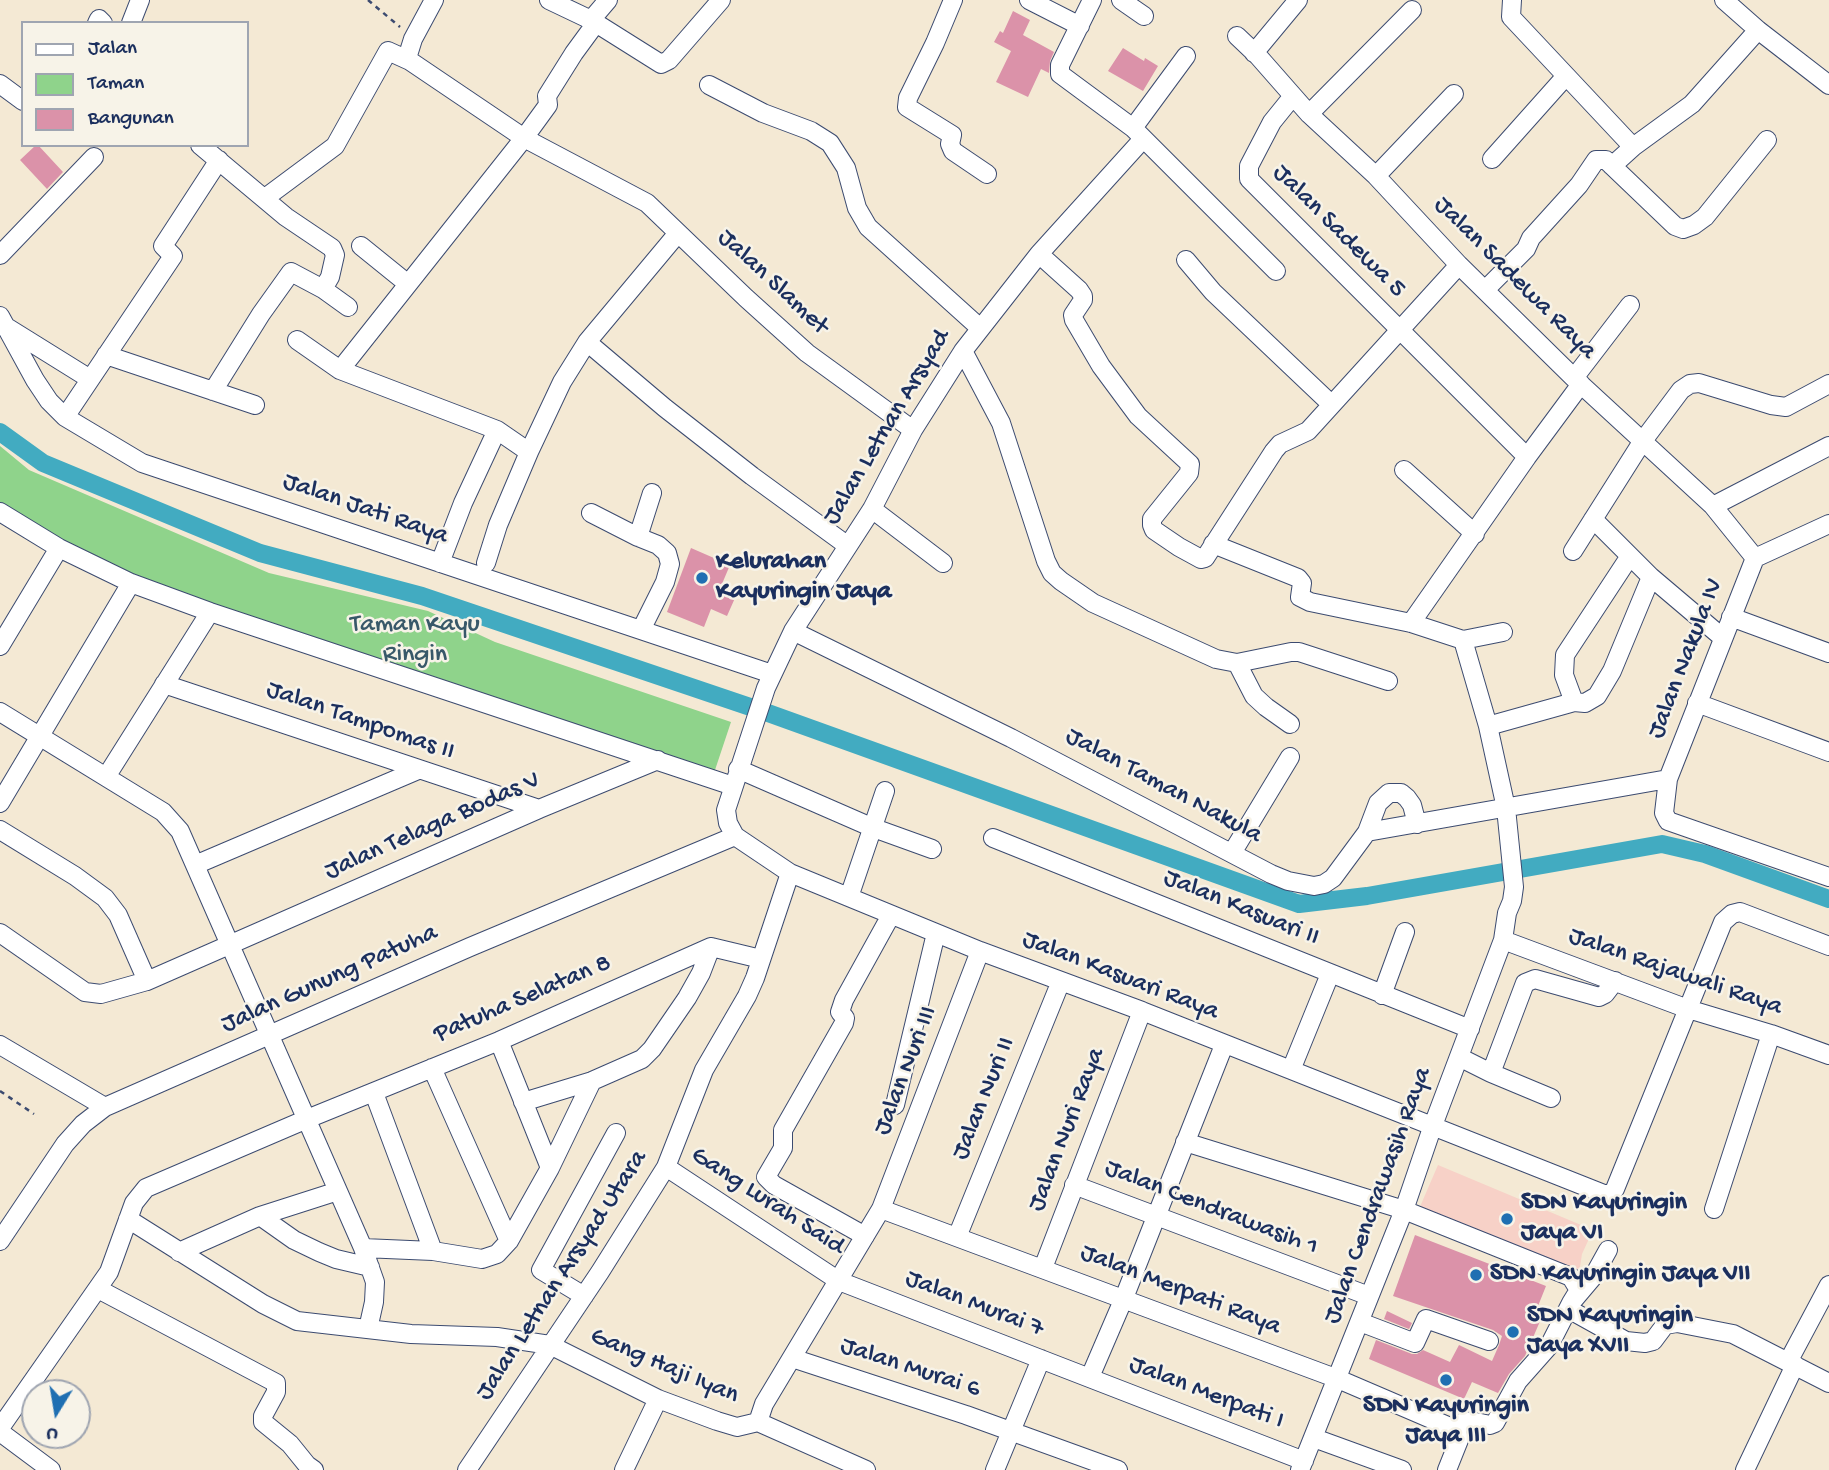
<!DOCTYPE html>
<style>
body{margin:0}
#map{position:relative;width:1829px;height:1470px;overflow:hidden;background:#f4e9d4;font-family:"Gochi Hand",sans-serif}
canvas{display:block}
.legend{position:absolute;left:21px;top:21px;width:228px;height:126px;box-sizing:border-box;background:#f7f3e8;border:2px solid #9fa5b1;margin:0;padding:9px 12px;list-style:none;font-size:21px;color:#1b2f5e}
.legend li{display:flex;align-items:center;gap:14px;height:35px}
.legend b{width:35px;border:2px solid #9fa5b1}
.north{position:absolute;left:21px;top:1379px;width:70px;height:70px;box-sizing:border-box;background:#f7f3e8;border:2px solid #9fa5b1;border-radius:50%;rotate:191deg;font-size:19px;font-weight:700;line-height:28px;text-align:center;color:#1b2f5e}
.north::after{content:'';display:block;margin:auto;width:24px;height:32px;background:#1f6fb2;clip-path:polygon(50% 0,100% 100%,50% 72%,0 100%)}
</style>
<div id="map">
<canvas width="1829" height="1470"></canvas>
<ul class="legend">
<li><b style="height:9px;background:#fff"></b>Jalan</li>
<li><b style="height:19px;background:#8fd38b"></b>Taman</li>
<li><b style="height:19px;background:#db92a9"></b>Bangunan</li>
</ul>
<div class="north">U</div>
</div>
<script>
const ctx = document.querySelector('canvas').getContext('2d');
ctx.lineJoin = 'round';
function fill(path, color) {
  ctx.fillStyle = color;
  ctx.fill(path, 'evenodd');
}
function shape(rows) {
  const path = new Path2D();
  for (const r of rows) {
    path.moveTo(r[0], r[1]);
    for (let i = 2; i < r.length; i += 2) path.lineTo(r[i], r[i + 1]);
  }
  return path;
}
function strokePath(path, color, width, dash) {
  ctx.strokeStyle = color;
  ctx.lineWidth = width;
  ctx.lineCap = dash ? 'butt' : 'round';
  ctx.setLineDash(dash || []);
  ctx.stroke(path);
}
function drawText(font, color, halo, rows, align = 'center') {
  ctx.font = font + ' "Gochi Hand",sans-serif';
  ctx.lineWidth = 5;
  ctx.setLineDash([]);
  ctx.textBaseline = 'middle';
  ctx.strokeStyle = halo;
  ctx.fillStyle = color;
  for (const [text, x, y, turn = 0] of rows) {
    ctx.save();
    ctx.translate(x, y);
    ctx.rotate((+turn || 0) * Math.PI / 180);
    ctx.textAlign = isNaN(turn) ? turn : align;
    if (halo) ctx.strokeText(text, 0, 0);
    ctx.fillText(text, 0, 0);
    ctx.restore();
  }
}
fill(shape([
 [1438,1165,1593,1230,1582,1254,1579,1273,1419,1209]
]), '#f7d1c7');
fill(shape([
 [0,446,29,470,269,573,428,611,495,642,731,722,714,773,124,576,0,509]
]), '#8fd38b');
strokePath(shape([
 [0,432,43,463,260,553,422,596,768,713,1299,904,1367,896,1662,844,1705,854,1829,899]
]), '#42abc1', 18);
fill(shape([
 [1013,11,1030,20,1023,35,1054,52,1050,61,1049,73,1041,69,1028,97,996,82,1011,51,994,42,1000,31,1003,33],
 [1123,48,1144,61,1145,58,1158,66,1143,91,1108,71],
 [36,145,38,145,63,172,47,189,20,160],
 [691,548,730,565,719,591,735,598,727,616,711,609,704,627,667,612],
 [1415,1235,1546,1286,1534,1316,1541,1319,1525,1356,1509,1374,1498,1393,1472,1382,1464,1399,1369,1359,1376,1340,1412,1354,1417,1354,1423,1350,1450,1362,1459,1345,1492,1361,1499,1345,1502,1336,1493,1330,1393,1296],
 [1387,1311,1412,1323,1409,1329,1384,1319]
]), '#db92a9');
const minor = shape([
 [549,0,591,20,661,64,669,60,721,0],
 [953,0,935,43,908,98,907,107,952,135,950,144,953,151,987,174],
 [1029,0,1080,26],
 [1092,0,1060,65,1060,74,1133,128,1276,271],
 [1121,0,1144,16],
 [1512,0,1511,17,1633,147],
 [1724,0,1758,30,1829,85],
 [591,20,608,0],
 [97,23,99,19,103,23],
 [131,23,140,0],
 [1237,36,1258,56,1309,114,1376,176,1459,265,1574,378,1713,506,1755,558],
 [1254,53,1298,0],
 [410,61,408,55,413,39,434,0],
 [0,84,23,101],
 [709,85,763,113,811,131,830,143,846,168,857,208,868,227,980,328],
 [1293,96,1272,122,1249,166,1249,179,1527,457],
 [1309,114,1412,10],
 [1133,128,1186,56],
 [1143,139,1039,254,963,351,913,430,872,509,793,631,766,688,726,810,728,823,735,836,790,873,980,951,1142,1011,1604,1194,1611,1194,1615,1189,1723,922,1732,914,1740,912,1829,946],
 [200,145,286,217,332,248,335,255,330,277,323,289,291,272,261,314,213,391],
 [1492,159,1566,76],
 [1612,166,1633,147,1692,104,1758,30],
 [1376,176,1454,94],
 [265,198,335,146,388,51,410,61,524,138,647,203,746,298,807,353,913,430],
 [361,246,408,284],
 [1039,254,1079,290,1083,296,1083,300,1073,315,1074,320,1101,366,1138,416,1190,464,1189,473,1152,519,1152,525,1154,530,1179,547,1201,559,1205,558,1274,451,1280,444,1308,431,1459,265],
 [0,255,94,157],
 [1186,260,1213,292,1331,404],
 [323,289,348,307],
 [1485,290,1526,249,1531,238,1579,185,1596,160,1606,160,1675,226,1683,229,1694,225,1705,217,1767,140],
 [0,316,35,380,49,401,65,417,142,463,772,674],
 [8,328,90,379],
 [297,340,340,370,497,430,529,452],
 [587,342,665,408,752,476,848,546],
 [963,351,1001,423,1046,561,1052,573,1061,581,1093,603,1216,659,1237,663,1291,652,1299,652,1388,681],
 [106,355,255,405],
 [340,370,524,138,548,105,547,96,574,53,596,23],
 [1574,378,1630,305],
 [65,417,173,256,163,246,219,160],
 [1404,470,1475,534],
 [1713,506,1829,446],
 [872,509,943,563],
 [0,512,59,548,131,583,210,612,733,786],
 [591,513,638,537],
 [1593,519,1651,577,1723,638],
 [1213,544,1298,578,1302,583,1300,597,1310,602,1411,623,1463,640],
 [1573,551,1642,442,1681,390,1690,384,1699,383,1771,405,1786,407,1829,384],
 [1755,558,1668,779,1664,813,1668,821,1829,877],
 [1755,558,1829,524],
 [440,563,463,503,497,430],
 [486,563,498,525,529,452,562,382,587,342,678,233],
 [1731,617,1829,653],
 [1411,623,1527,457,1581,384],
 [641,630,665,582,670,564,667,553,658,545,638,537,652,493],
 [793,631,1011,738,1271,874,1288,881,1314,886,1324,884,1333,878,1367,832,1378,803,1389,793,1401,793,1407,798,1412,805,1417,824],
 [1463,640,1503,632],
 [0,646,59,548],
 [1237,663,1254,696,1266,707,1290,724],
 [164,684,539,809],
 [1574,702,1564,675,1565,655,1630,556],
 [1697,703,1829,752],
 [0,712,163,812,180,831,363,1248,375,1282,374,1302,368,1329],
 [1488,726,1574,702,1585,703,1597,696,1612,671,1651,577],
 [738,769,871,827,932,849],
 [106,777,210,612],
 [0,803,131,583],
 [0,830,75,876,105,898,118,915,147,981],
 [1367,832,1668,779],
 [993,838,1470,1029],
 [1232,853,1290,757],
 [195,865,418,770],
 [849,897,885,791],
 [0,933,85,992,101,994,147,981,539,809,658,760],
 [1503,940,1688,1009,1771,1034,1829,1055],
 [1382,995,1405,932],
 [499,1041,550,1168],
 [0,1045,105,1107],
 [1459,1057,1491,1073,1525,983,1535,979,1599,997,1605,994,1615,981],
 [432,1068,509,1241],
 [1291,1070,1330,974],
 [1491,1073,1551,1098],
 [374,1093,433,1251],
 [523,1102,592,1081,642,1059,652,1049,687,998,701,973,711,947],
 [895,1105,936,933],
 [1185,1142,1404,1210,1571,1277,1579,1290,1571,1303,1572,1311,1626,1341,1645,1343,1653,1341,1665,1325,1677,1323,1733,1334,1829,1383],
 [666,1167,839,1281,1304,1461],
 [1074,1185,1369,1296],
 [881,1209,1338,1379,1457,1430,1459,1440,1447,1470],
 [1714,1209,1771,1034],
 [260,1216,294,1240,319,1252,336,1259,370,1267],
 [128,1219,263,1304,297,1321,411,1334,497,1337,550,1345,658,1399,717,1421,737,1427,758,1422],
 [865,1236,774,1185,766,1177,783,1148,783,1130,844,1023,845,1018,840,1012,844,1000,891,915],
 [957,1237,1061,981],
 [0,1241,65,1144,83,1124,105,1107,470,947,735,836],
 [363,1248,433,1251,482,1259,497,1254,509,1241,550,1168,592,1081],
 [179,1252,260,1216,338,1191],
 [1043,1268,1142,1011],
 [98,1289,276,1383,276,1392,263,1416,263,1422,290,1444,307,1465,314,1470],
 [584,1296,541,1270,616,1133],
 [1360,1322,1415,1343,1426,1319,1489,1341],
 [792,1358,966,1415,1118,1470],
 [1788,1362,1829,1285],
 [1090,1377,1124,1298,1224,1045],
 [758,1422,764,1404,881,1209,980,951],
 [758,1422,866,1470],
 [0,1428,109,1272,134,1203,146,1188,307,1119,499,1041,711,947,761,959],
 [1457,1430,1460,1423,1471,1421,1490,1425,1495,1423,1518,1381,1549,1346,1571,1303,1593,1277,1608,1250],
 [0,1432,51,1470],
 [1314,1438,1402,1470],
 [467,1470,600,1272,666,1167,704,1070,747,996,755,978,790,873],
 [624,1470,658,1399],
 [995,1470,1041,1359],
 [1300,1470,1404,1210,1432,1128,1503,940,1507,913,1512,901,1514,887,1506,808,1488,726,1463,640],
 [1745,1470,1795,1365]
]);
strokePath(minor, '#3c4b70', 20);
strokePath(shape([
 [368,0,400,27],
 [0,1091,34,1114]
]), '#3c4b70', 2.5, [5, 5]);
strokePath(minor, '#fff', 18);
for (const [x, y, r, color] of [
 [702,578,7,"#1f6fb2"],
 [1507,1219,7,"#1f6fb2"],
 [1476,1275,7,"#1f6fb2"],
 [1513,1332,7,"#1f6fb2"],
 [1446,1380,7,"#1f6fb2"]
]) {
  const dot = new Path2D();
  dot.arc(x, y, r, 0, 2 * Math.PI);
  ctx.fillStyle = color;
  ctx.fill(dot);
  strokePath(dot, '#f7f3e8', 2.5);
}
drawText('26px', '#1b2f5e', '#f7f3e8', [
 ["Jalan Sadewa 5",1338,232,45],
 ["Jalan Sadewa Raya",1514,279,45],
 ["Jalan Slamet",772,283,43],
 ["Jalan Letnan Arsyad",888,428,-59],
 ["Jalan Jati Raya",365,510,19],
 ["Jalan Nakula IV",1687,659,-69],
 ["Jalan Tampomas II",360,722,19],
 ["Jalan Taman Nakula",1163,787,28],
 ["Jalan Telaga Bodas V",433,827,-24],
 ["Jalan Kasuari II",1241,909,22],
 ["Jalan Rajawali Raya",1675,973,19],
 ["Jalan Kasuari Raya",1120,977,21],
 ["Jalan Gunung Patuha",330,980,-24],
 ["Patuha Selatan 8",523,1000,-23],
 ["Jalan Nuri III",907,1071,-69],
 ["Jalan Nuri II",985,1099,-68],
 ["Jalan Nuri Raya",1068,1130,-69],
 ["Jalan Cendrawasih Raya",1379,1196,-70],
 ["Gang Lurah Said",767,1202,33],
 ["Jalan Cendrawasih 1",1211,1209,21],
 ["Jalan Letnan Arsyad Utara",563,1276,-57],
 ["Jalan Merpati Raya",1180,1291,21],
 ["Jalan Murai 7",974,1305,21],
 ["Gang Haji Iyan",664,1367,23],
 ["Jalan Murai 6",910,1369,18],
 ["Jalan Merpati I",1206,1394,21]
]);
drawText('bold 26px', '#1b2f5e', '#f7f3e8', [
 ["Kelurahan",716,563],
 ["Kayuringin Jaya",716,593],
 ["SDN Kayuringin",1521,1204],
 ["Jaya VI",1521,1234],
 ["SDN Kayuringin Jaya VII",1490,1275],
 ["SDN Kayuringin",1527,1317],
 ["Jaya XVII",1527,1347],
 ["SDN Kayuringin",1446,1407,"center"],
 ["Jaya III",1446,1437,"center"]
], 'left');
drawText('26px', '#385869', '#f7f3e8', [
 ["Taman Kayu",415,626],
 ["Ringin",415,656]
]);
</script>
